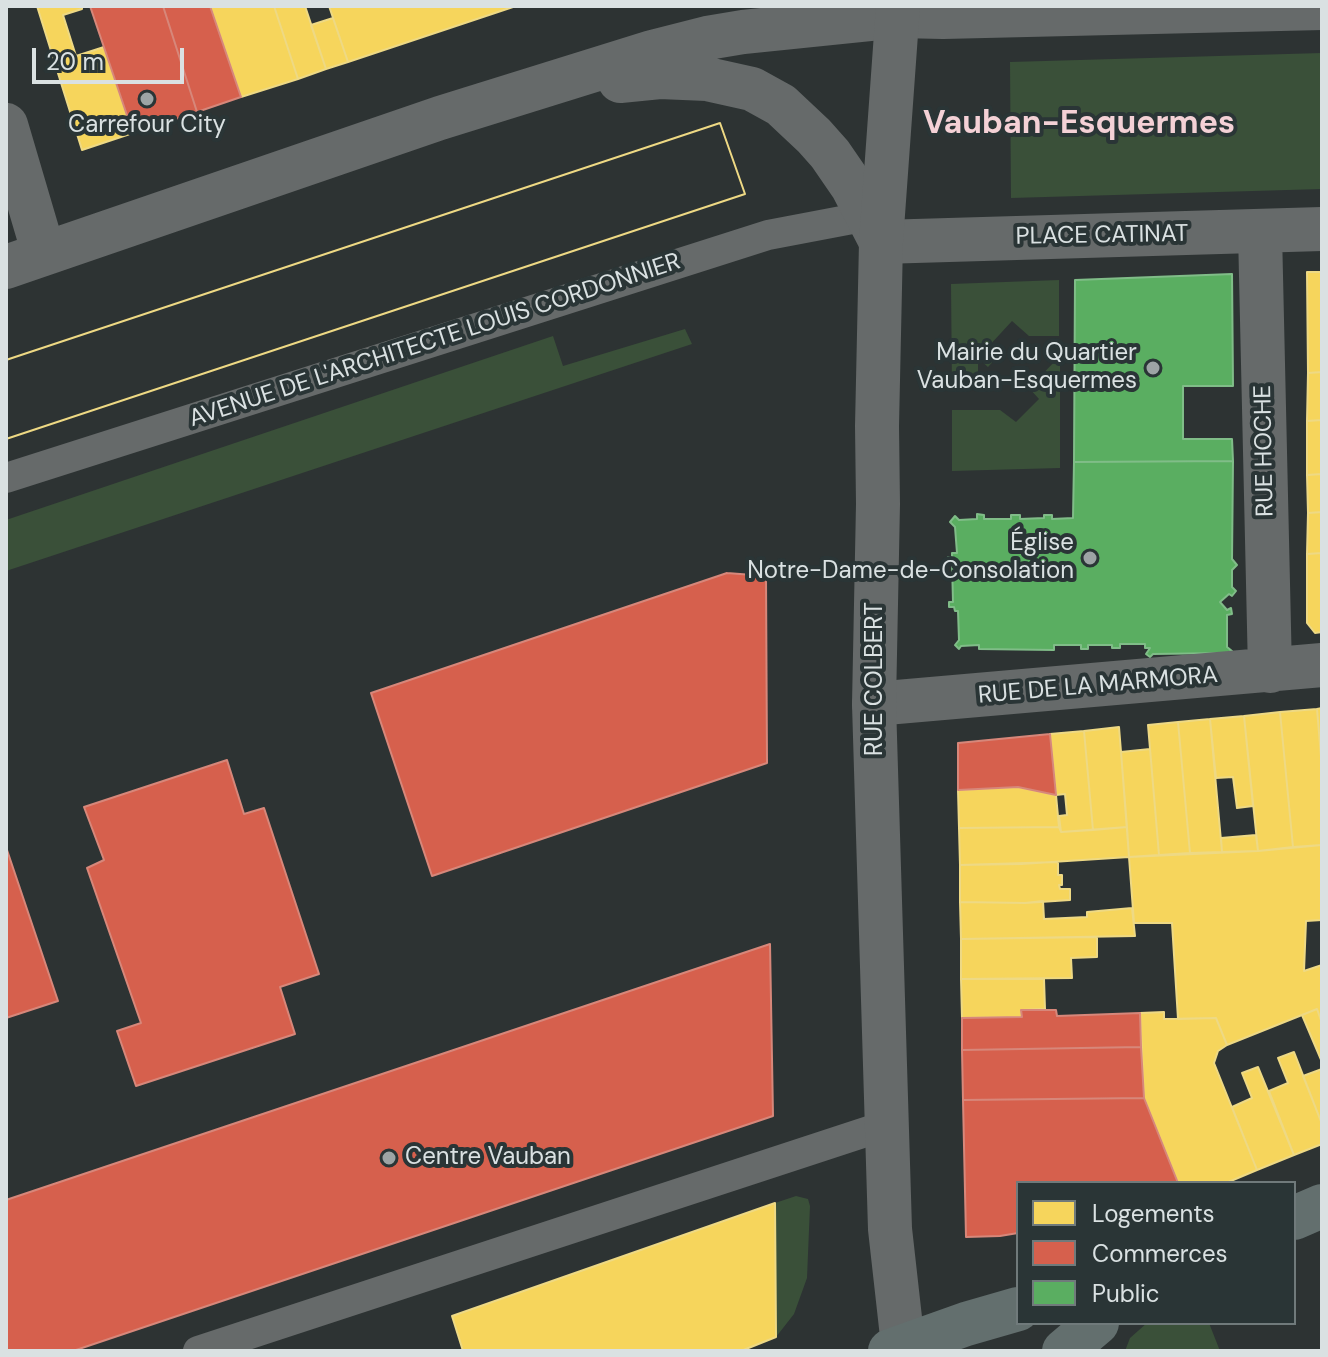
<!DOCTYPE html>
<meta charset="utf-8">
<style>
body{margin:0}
#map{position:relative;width:1328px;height:1357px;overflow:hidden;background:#2d3333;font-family:"DM Sans",sans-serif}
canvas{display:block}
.frame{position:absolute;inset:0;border:8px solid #dae1e2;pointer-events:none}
.legend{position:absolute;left:1016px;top:1181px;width:280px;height:144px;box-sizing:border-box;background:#2a3536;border:2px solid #707a7b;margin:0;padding:10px 14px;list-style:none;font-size:24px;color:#dae1e2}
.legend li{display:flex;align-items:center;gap:16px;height:40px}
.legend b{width:40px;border:2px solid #707a7b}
.scale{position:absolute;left:32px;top:48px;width:152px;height:36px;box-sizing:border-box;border:4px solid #dae1e2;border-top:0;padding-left:10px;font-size:24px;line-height:28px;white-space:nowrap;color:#dae1e2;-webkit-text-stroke:6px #2a3536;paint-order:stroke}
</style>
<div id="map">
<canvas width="1328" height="1357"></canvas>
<div class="frame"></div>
<ul class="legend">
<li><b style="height:22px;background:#f6d55c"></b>Logements</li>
<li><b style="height:22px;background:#d6604d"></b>Commerces</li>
<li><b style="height:22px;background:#5aae61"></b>Public</li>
</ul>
<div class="scale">20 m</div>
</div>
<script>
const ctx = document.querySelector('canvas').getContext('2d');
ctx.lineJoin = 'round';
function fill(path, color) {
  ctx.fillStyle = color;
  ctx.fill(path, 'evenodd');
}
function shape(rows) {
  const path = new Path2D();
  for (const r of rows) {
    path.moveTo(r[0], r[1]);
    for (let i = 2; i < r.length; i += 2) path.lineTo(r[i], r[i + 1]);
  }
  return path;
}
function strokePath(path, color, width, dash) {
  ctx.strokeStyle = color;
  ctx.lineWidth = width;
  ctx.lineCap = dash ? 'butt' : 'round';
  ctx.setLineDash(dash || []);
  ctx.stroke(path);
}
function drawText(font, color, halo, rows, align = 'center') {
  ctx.font = font + ' "DM Sans",sans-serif';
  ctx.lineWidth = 8;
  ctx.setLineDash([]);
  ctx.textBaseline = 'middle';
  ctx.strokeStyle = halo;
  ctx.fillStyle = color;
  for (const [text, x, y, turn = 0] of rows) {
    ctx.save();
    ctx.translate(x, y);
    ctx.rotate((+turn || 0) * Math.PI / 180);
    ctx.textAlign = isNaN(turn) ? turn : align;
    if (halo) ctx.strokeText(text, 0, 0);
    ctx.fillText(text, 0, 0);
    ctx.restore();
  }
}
fill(shape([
 [1322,53,1322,189,1011,198,1010,62],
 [1059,280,1059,336,1029,336,1012,321,988,347,997,357,988,367,978,358,978,388,952,390,951,284],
 [685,329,692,344,6,571,6,520,553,336,563,366],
 [1060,356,1060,468,952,471,952,410,1000,410,1016,422,1039,399,1029,388],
 [796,1196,808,1199,810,1206,807,1278,794,1314,776,1337,775,1203],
 [1147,1323,1209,1323,1220,1351,1125,1351,1130,1338]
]), '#3a5039');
const homes = shape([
 [37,6,82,6,82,9,63,15,76,56,104,47,133,133,82,150,37,6],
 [210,6,274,6,298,79,241,97,210,6],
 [274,6,305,6,326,69,298,79,274,6],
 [329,6,516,6,348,62,329,6],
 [333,18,348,62,326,69,311,25,333,18],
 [720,123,745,194,6,439,6,360,720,123],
 [720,123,745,194,6,439,6,360,720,123],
 [1307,272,1322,272,1322,372,1308,373,1307,272],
 [1322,372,1322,420,1307,421,1308,373,1322,372],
 [1322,420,1322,474,1307,475,1307,421,1322,420],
 [1322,474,1322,512,1308,513,1307,475,1322,474],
 [1322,512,1322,553,1307,554,1308,513,1322,512],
 [1322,553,1322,632,1315,633,1307,623,1307,554,1322,553],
 [1322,708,1322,768,1317,709,1322,708],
 [1317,709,1322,768,1322,845,1293,847,1280,712,1317,709],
 [1280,712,1293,847,1258,851,1244,716,1280,712],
 [1244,716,1253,806,1237,808,1233,777,1216,778,1210,719,1244,716],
 [1210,719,1222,852,1190,853,1178,722,1210,719],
 [1178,722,1190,853,1159,855,1148,725,1178,722],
 [1119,727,1127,827,1093,830,1084,731,1119,727],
 [1084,731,1093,830,1061,832,1059,816,1067,815,1065,794,1056,795,1050,734,1084,731],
 [1150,749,1159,855,1129,857,1121,752,1150,749],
 [1018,787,1056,795,1059,827,959,828,958,790,1018,787],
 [1059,827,1061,832,1127,827,1129,857,1021,864,960,865,959,828,1059,827],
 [1256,835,1258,851,1222,852,1221,838,1256,835],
 [1322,845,1322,920,1306,921,1304,971,1322,965,1322,1023,1317,1009,1227,1045,1216,1018,1178,1019,1172,923,1134,923,1129,857,1258,851,1322,845],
 [1058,862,1058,875,1062,875,1062,885,1059,885,1060,889,1070,889,1070,900,1025,903,960,902,960,865,1058,862],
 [1043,901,1044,919,1087,917,1087,912,1132,908,1135,936,961,939,960,902,1025,903,1043,901],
 [1097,937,1097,957,1071,958,1072,978,961,979,961,939,1097,937],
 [961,979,1044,979,1045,1009,1021,1010,1022,1017,962,1018,961,979],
 [1317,1009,1322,1023,1322,1062,1302,1015,1317,1009],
 [1164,1012,1164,1019,1216,1018,1227,1045,1218,1051,1214,1063,1257,1170,1226,1183,1178,1183,1144,1098,1140,1013,1164,1012],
 [1294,1052,1322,1124,1322,1144,1294,1155,1269,1091,1288,1083,1278,1058,1294,1052],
 [1258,1067,1294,1155,1257,1170,1232,1107,1252,1098,1242,1073,1258,1067],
 [1322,1069,1322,1124,1303,1076,1322,1069],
 [775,1203,776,1337,741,1351,463,1351,452,1316,775,1203]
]);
fill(homes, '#f6d55c');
strokePath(homes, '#eed984', 2);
const shops = shape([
 [90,6,163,6,197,112,133,133,90,6],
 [163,6,210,6,241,97,197,112,163,6],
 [727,573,766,576,767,763,432,876,371,693,727,573],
 [1050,734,1056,795,1018,787,958,790,958,743,1050,734],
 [227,760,244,814,264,808,319,974,280,987,295,1034,136,1086,117,1031,141,1023,87,868,104,860,84,807,227,760],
 [6,847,58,1001,6,1018,6,847],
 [770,944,773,1116,73,1351,6,1351,6,1200,770,944],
 [1021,1010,1056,1010,1057,1016,1140,1013,1141,1047,962,1050,962,1018,1022,1017,1021,1010],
 [1141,1047,1144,1098,963,1100,962,1050,1141,1047],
 [1144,1098,1178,1183,1018,1183,1018,1233,1000,1236,966,1237,963,1100,1144,1098]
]);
fill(shops, '#d6604d');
strokePath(shops, '#d7877a', 2);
const public = shape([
 [1232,274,1233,386,1183,386,1183,439,1232,439,1233,461,1074,462,1075,280,1232,274],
 [1233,461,1232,559,1237,565,1232,570,1232,587,1236,591,1232,596,1229,594,1220,602,1227,610,1231,608,1232,614,1227,615,1227,647,1232,651,1226,653,1153,654,1150,657,1146,654,1150,648,1145,648,1145,644,1120,644,1120,648,1112,648,1112,645,1088,645,1088,649,1081,649,1081,645,1054,645,1054,650,979,649,979,645,961,646,959,649,955,645,959,640,958,611,955,611,954,607,949,607,949,602,953,602,952,563,948,564,948,557,952,557,952,553,957,553,955,527,950,522,955,516,959,520,977,519,977,514,984,515,984,519,1011,519,1011,515,1020,515,1020,519,1044,518,1044,515,1052,515,1052,519,1073,518,1074,462,1233,461]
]);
fill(public, '#5aae61');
strokePath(public, '#80bd88', 2);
strokePath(shape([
 [6,478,768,235,868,216],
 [198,1351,887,1125]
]), '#666a6a', 30);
strokePath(shape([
 [620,81,660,77,707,79,752,89,781,105,814,136,830,154,852,186,881,242,1322,229],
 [6,125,44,254],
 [1260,232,1270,671],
 [6,267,440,118,652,52,707,38,743,32,899,16,943,17,1322,8],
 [874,704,1322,665]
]), '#666a6a', 44);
strokePath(shape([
 [898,6,881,242,877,426,878,504,874,704,890,1229,903,1345]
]), '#666a6a', 44);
strokePath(shape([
 [1294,1218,1322,1206],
 [890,1351,966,1324,1018,1309],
 [1064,1351,1097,1323]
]), '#636f6e', 44);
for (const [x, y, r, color] of [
 [147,99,8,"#9da4a5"],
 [1153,368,8,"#9da4a5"],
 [1090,558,8,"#9da4a5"],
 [389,1158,8,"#9da4a5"]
]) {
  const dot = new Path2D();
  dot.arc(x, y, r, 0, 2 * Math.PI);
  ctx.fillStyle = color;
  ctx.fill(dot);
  strokePath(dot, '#2a3536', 3);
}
drawText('24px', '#dae1e2', '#2a3536', [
 ["Carrefour City",147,126,"center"],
 ["Mairie du Quartier",1137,354],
 ["Vauban-Esquermes",1137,382],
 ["Église",1074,544],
 ["Notre-Dame-de-Consolation",1074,572],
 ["Centre Vauban",405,1158,"left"]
], 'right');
drawText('24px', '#dae1e2', '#2a3536', [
 ["PLACE CATINAT",1102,236,-1],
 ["AVENUE DE L'ARCHITECTE LOUIS CORDONNIER",435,341,-18],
 ["RUE HOCHE",1265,451,-91],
 ["RUE COLBERT",876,679,-90],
 ["RUE DE LA MARMORA",1098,686,-5]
]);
drawText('bold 32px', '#f4d1d6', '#2a3536', [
 ["Vauban-Esquermes",1079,125]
]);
</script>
